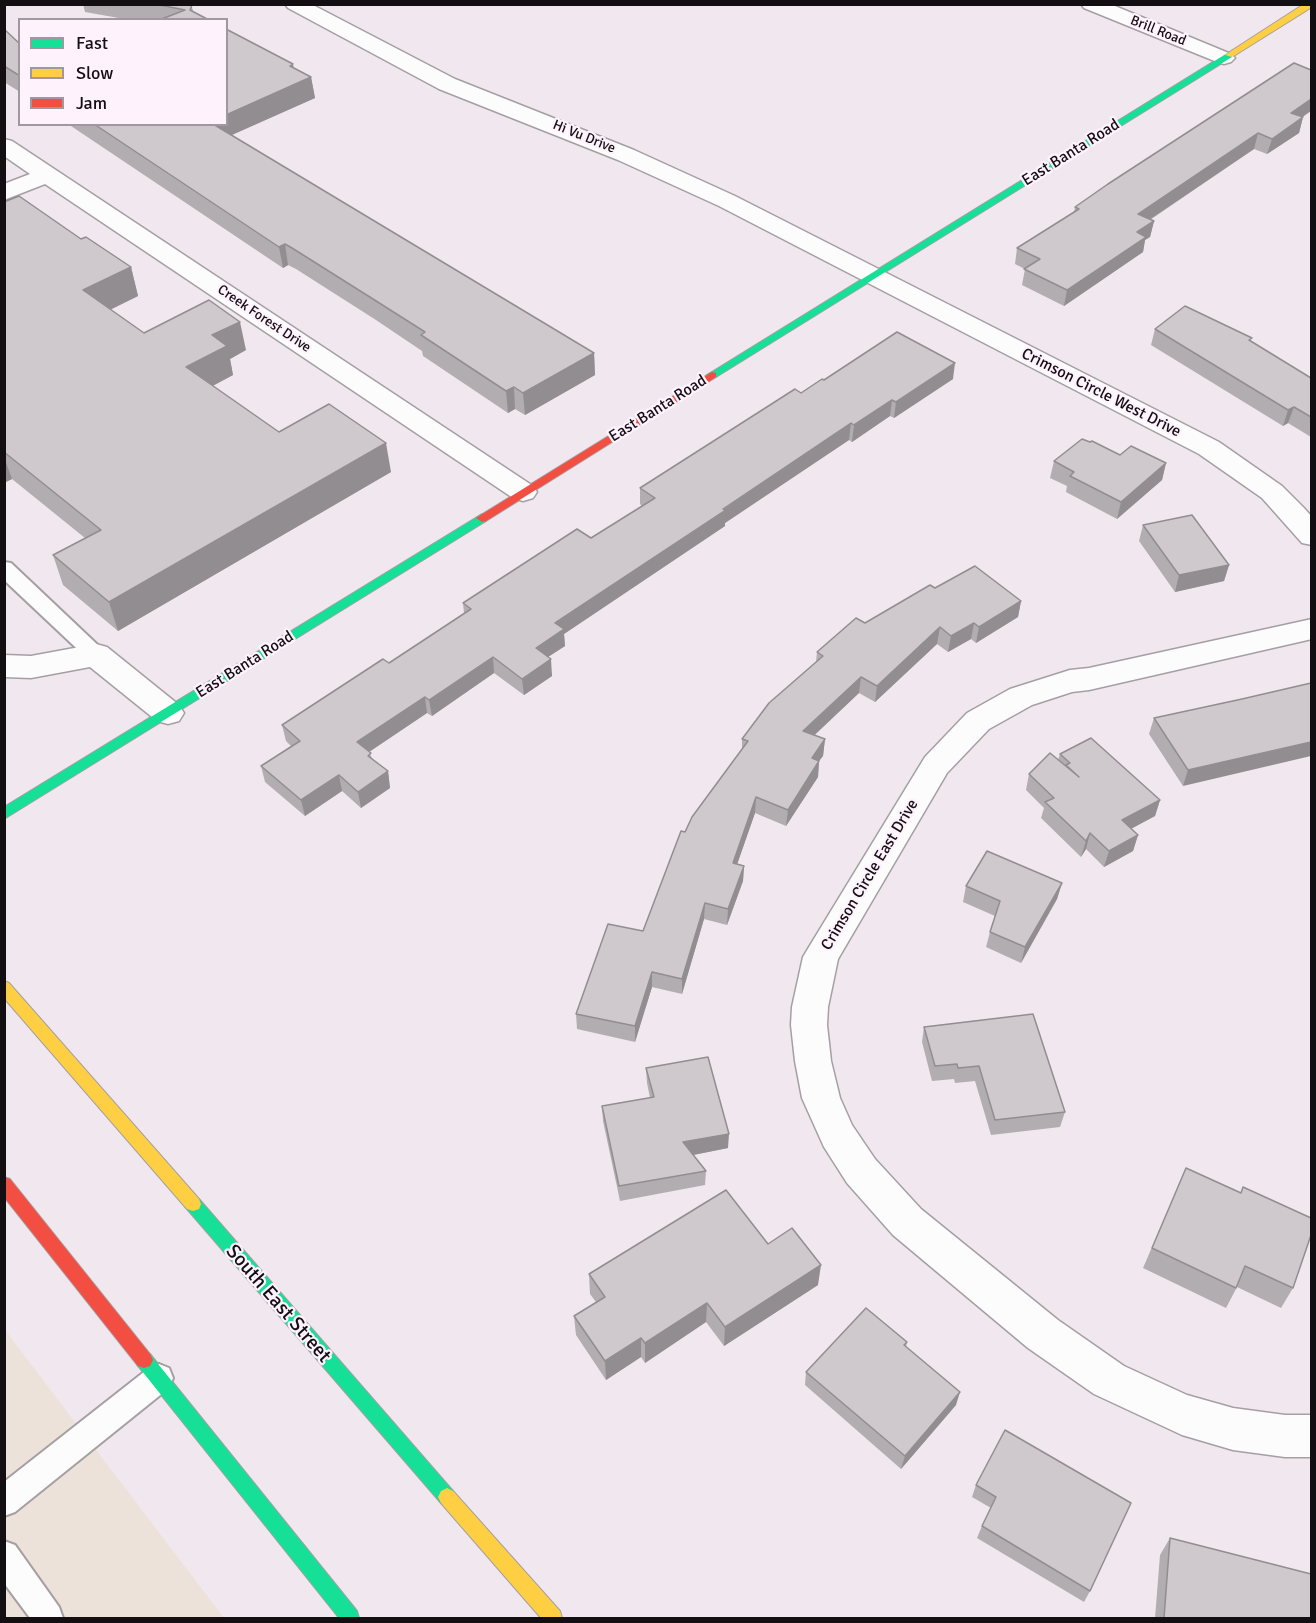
<!DOCTYPE html>
<style>
body{margin:0}
#map{position:relative;width:1316px;height:1623px;overflow:hidden;background:#f0e8ee;font-family:Signika,sans-serif}
canvas{display:block}
.frame{position:absolute;inset:0;border:6px solid #130e12;pointer-events:none}
.legend{position:absolute;left:18px;top:18px;width:210px;height:108px;box-sizing:border-box;background:#fef2fd;border:2px solid #a0979f;margin:0;padding:8px 10px;list-style:none;font-size:18px;color:#130e12}
.legend li{display:flex;align-items:center;gap:12px;height:30px}
.legend b{width:30px;border:2px solid #a0979f}
</style>
<div id="map">
<canvas width="1316" height="1623"></canvas>
<div class="frame"></div>
<ul class="legend">
<li><b style="height:8px;background:#16e098"></b>Fast</li>
<li><b style="height:8px;background:#ffcf43"></b>Slow</li>
<li><b style="height:8px;background:#f24e42"></b>Jam</li>
</ul>
</div>
<script>
const ctx = document.querySelector('canvas').getContext('2d');
ctx.lineJoin = 'round';
function fill(path, color) {
  ctx.fillStyle = color;
  ctx.fill(path, 'evenodd');
}
function shape(rows) {
  const path = new Path2D();
  for (const r of rows) {
    path.moveTo(r[0], r[1]);
    for (let i = 2; i < r.length; i += 2) path.lineTo(r[i], r[i + 1]);
  }
  return path;
}
function strokePath(path, color, width, dash) {
  ctx.strokeStyle = color;
  ctx.lineWidth = width;
  ctx.lineCap = dash ? 'butt' : 'round';
  ctx.setLineDash(dash || []);
  ctx.stroke(path);
}
function drawText(font, color, halo, rows, align = 'center') {
  ctx.font = font + ' Signika,sans-serif';
  ctx.lineWidth = 4.5;
  ctx.setLineDash([]);
  ctx.textBaseline = 'middle';
  ctx.strokeStyle = halo;
  ctx.fillStyle = color;
  for (const [text, x, y, turn = 0] of rows) {
    ctx.save();
    ctx.translate(x, y);
    ctx.rotate((+turn || 0) * Math.PI / 180);
    ctx.textAlign = isNaN(turn) ? turn : align;
    if (halo) ctx.strokeText(text, 0, 0);
    ctx.fillText(text, 0, 0);
    ctx.restore();
  }
}
fill(shape([
 [5,1330,224,1618,5,1618]
]), '#ece2da');
const lane = shape([
 [4,562,11,563,103,650,106,655,103,660,96,662,89,660,4,580,4,562],
 [159,1364,169,1368,173,1378,169,1388,15,1512,4,1516,4,1482,149,1368,159,1364],
 [4,1541,15,1545,59,1607,63,1618,30,1618,4,1583,4,1541]
]);
const street = shape([
 [285,4,311,4,455,79,634,150,735,196,1219,442,1282,486,1304,508,1312,517,1312,545,1302,543,1262,498,1199,454,719,206,618,160,439,89,288,8,285,4],
 [1081,4,1110,4,1231,54,1235,58,1231,62,1224,64,1217,62,1084,8,1081,4],
 [4,139,12,141,533,486,537,492,533,498,523,501,513,498,45,184,4,200,4,184,30,174,4,156,4,139],
 [1312,619,1312,639,1089,690,1072,692,1032,705,989,729,947,773,838,959,828,1007,827,1025,831,1061,840,1098,852,1125,875,1159,921,1209,1058,1320,1124,1366,1187,1395,1233,1408,1285,1415,1312,1415,1312,1457,1285,1457,1233,1450,1182,1435,1094,1394,1028,1348,893,1235,847,1183,824,1147,802,1098,795,1061,791,1025,792,1007,803,957,809,947,925,757,967,713,1010,689,1070,670,1089,668,1312,619],
 [96,644,107,647,179,705,184,713,179,721,168,724,157,721,90,667,31,678,4,677,4,655,31,656,96,644]
]);
const fast = shape([
 [1229,52,1232,53,1232,57,716,377,708,377,707,375,1229,52],
 [482,514,486,515,488,518,486,521,4,819,4,807,482,514],
 [193,1197,199,1199,453,1491,456,1497,453,1503,447,1506,441,1503,187,1209,185,1204,187,1199,193,1197],
 [144,1352,150,1354,357,1611,359,1618,339,1618,138,1366,135,1360,138,1354,144,1352]
]);
const slow = shape([
 [1304,4,1312,4,1312,7,1232,57,1225,55,1304,4],
 [4,981,9,983,199,1199,201,1204,199,1209,193,1211,187,1209,4,998,4,981],
 [447,1488,453,1491,560,1611,562,1618,541,1618,441,1503,438,1497,441,1491,447,1488]
]);
const jam = shape([
 [712,372,716,373,716,377,486,521,482,522,476,518,712,372],
 [4,1177,10,1179,150,1354,153,1360,150,1366,144,1368,138,1366,4,1197,4,1177]
]);
strokePath(lane, '#a59fa4', 4);
strokePath(street, '#a59fa4', 3);
strokePath(fast, '#a59fa4', 2);
strokePath(slow, '#a59fa4', 2);
strokePath(jam, '#a59fa4', 2);
fill(lane, '#fdfcfc');
fill(street, '#fdfcfc');
fill(fast, '#16e098');
fill(slow, '#ffcf43');
fill(jam, '#f24e42');
fill(shape([
 [83,4,191,4,193,11,209,20,130,20,85,12],
 [4,29,20,44,20,92,4,82],
 [294,68,311,77,315,98,231,135,594,353,595,375,525,415,515,409,508,413,423,356,422,351,376,320,296,269,288,265,283,268,68,124,226,124],
 [1303,117,1299,133,1267,154,1254,149,1150,220,1154,221,1150,237,1145,240,1143,252,1064,306,1022,285,1025,269,1015,264,1017,248,1074,212,1075,207,1108,184],
 [4,202,81,239,131,267,138,296,110,310,144,333,246,350,230,359,233,375,213,386,279,432,391,472,118,631,63,585,53,555,85,538,12,479,4,483],
 [1155,329,1251,342,1311,378,1311,437,1288,423,1283,426,1151,345],
 [953,379,894,418,890,416,852,442,849,440,725,523,725,526,564,634,565,646,548,657,552,676,524,695,494,673,432,716,427,713,369,752,372,758,388,771,390,788,361,808,342,791,305,816,265,782,261,766,291,746,286,741,282,725,389,663,464,613,463,603,591,538,642,506,640,504,640,488,801,393,824,380],
 [1120,455,1166,463,1162,480,1117,519,1066,492,1067,486,1050,478,1054,461],
 [1143,525,1229,565,1224,581,1175,592,1139,541],
 [935,588,1021,601,1018,617,976,643,971,639,948,652,937,644,875,702,859,693,814,735,825,739,823,756,819,761,818,777,786,826,755,813,737,864,744,866,743,881,727,925,704,919,682,994,652,987,635,1042,577,1029,576,1014,643,931,685,832,742,749,742,739,816,662,817,652,865,623],
 [1242,699,1183,786,1149,734,1154,718],
 [1060,754,1160,800,1155,816,1131,828,1138,835,1133,851,1104,867,1086,849,1081,857,1041,818,1044,808,1026,790,1029,774,1058,760],
 [1062,883,1057,899,1021,963,986,947,990,932,995,916,963,902,966,886],
 [924,1027,1065,1112,1060,1127,991,1135,975,1081,955,1083,954,1079,932,1081,922,1042],
 [646,1068,728,1148,693,1155,706,1171,705,1185,620,1201,603,1121,602,1106,650,1098,647,1083],
 [1186,1168,1293,1288,1281,1308,1237,1287,1226,1308,1143,1268],
 [768,1244,818,1285,724,1346,706,1322,645,1363,641,1357,606,1380,576,1335,574,1316,596,1302,590,1294,589,1274],
 [907,1342,906,1347,956,1405,901,1469,805,1385,806,1372],
 [1005,1430,1090,1591,1084,1602,977,1538,982,1526,991,1508,972,1497,976,1485],
 [1170,1538,1311,1618,1155,1618,1160,1555]
]), '#b2adb1');
fill(shape([
 [293,64,296,84,311,77,315,98,214,143,210,124,226,124,226,115],
 [1311,99,1311,111,1287,128,1291,113],
 [1303,117,1299,133,1267,154,1272,139],
 [1258,133,1254,149,1134,230,1138,214],
 [1154,221,1150,237,1145,240,1143,252,1064,306,1067,290,1137,232],
 [285,244,288,265,283,268,279,247],
 [131,267,138,296,91,319,83,290],
 [240,322,246,350,230,359,233,375,193,396,186,367,212,335],
 [594,353,595,375,525,415,523,393],
 [955,363,953,379,894,418,896,402],
 [514,387,515,409,508,413,506,391],
 [892,400,890,416,852,442,854,425],
 [1294,407,1288,423,1283,426,1288,410],
 [851,423,849,440,725,523,725,526,564,634,565,646,537,664,536,648,555,623],
 [386,443,391,472,118,631,109,602],
 [4,457,12,479,4,483],
 [1166,463,1162,480,1117,519,1121,502],
 [1229,565,1224,581,1175,592,1179,575],
 [1021,601,1018,617,976,643,979,627],
 [974,623,971,639,948,652,951,636],
 [940,627,937,644,875,702,877,686],
 [493,657,494,673,432,716,429,700],
 [551,659,552,676,524,695,522,679],
 [861,677,859,693,802,747,803,731],
 [425,697,427,713,360,758,357,742],
 [825,739,823,756,819,761,818,777,786,826,788,810,812,758],
 [1311,742,1311,756,1183,786,1188,770],
 [388,771,390,788,361,808,358,792],
 [339,775,342,791,305,816,301,800],
 [756,797,755,813,732,879,733,863],
 [1160,800,1155,816,1118,836,1122,820],
 [1090,833,1086,849,1081,857,1086,841],
 [1138,835,1133,851,1104,867,1109,851],
 [744,866,743,881,727,925,728,909],
 [1062,883,1057,899,1021,963,1025,947],
 [705,903,704,919,682,994,682,979],
 [652,972,652,987,635,1042,635,1026],
 [729,1134,728,1148,683,1157,683,1142],
 [821,1265,818,1285,724,1346,725,1327],
 [707,1303,706,1322,645,1363,645,1343],
 [641,1338,641,1357,606,1380,605,1361],
 [960,1392,956,1405,901,1469,905,1456]
]), '#918d90');
const building = shape([
 [155,4,191,4,192,5,190,10,209,20,159,20,185,10,155,4],
 [4,29,20,44,20,76,4,66,4,29],
 [226,29,293,64,290,66,311,77,226,115,226,29],
 [1294,63,1311,70,1311,99,1291,113,1303,117,1272,139,1258,133,1138,214,1154,221,1137,232,1146,237,1067,290,1024,269,1040,259,1017,248,1079,209,1075,207,1108,184,1294,63],
 [94,124,213,124,594,353,523,393,514,387,506,391,421,335,425,332,373,299,292,248,285,244,279,247,94,124],
 [19,196,81,239,86,237,131,267,83,290,144,333,209,300,240,322,212,335,227,346,186,367,279,432,329,404,386,443,109,602,53,555,101,530,4,452,4,202,19,196],
 [1185,306,1252,338,1249,340,1311,378,1311,417,1294,407,1288,410,1155,329,1185,306],
 [897,332,955,363,896,402,892,400,854,425,851,423,723,509,726,510,555,623,564,629,536,648,551,659,522,679,493,657,429,700,425,697,357,742,371,753,368,756,388,771,358,792,339,775,301,800,261,766,300,741,282,725,383,659,389,663,471,609,463,603,577,529,591,538,655,498,640,488,795,389,801,393,822,379,824,380,897,332],
 [1082,439,1090,442,1092,441,1120,455,1131,446,1166,463,1121,502,1070,476,1074,472,1054,461,1082,439],
 [1192,515,1229,565,1179,575,1143,525,1192,515],
 [975,566,1021,601,979,627,974,623,951,636,940,627,877,686,861,677,803,731,825,739,812,758,819,761,788,810,756,797,733,863,744,866,728,909,705,903,682,979,652,972,635,1026,576,1014,608,924,643,931,681,831,685,832,692,817,748,741,742,739,769,703,823,656,817,652,856,618,865,623,930,585,935,588,975,566],
 [1311,683,1311,742,1188,770,1154,718,1242,699,1311,683],
 [1091,738,1160,800,1122,820,1138,835,1109,851,1090,833,1086,841,1045,802,1054,798,1029,774,1050,753,1079,777,1066,765,1070,763,1060,754,1091,738],
 [987,851,1062,883,1025,947,990,932,1000,901,966,886,987,851],
 [1033,1014,1065,1112,995,1120,979,1066,958,1068,957,1064,935,1066,924,1027,1033,1014],
 [708,1057,729,1134,683,1142,706,1171,619,1186,602,1106,654,1097,646,1068,708,1057],
 [1186,1168,1241,1193,1243,1187,1311,1218,1311,1235,1293,1288,1245,1266,1236,1288,1152,1248,1186,1168],
 [726,1190,768,1244,792,1228,821,1265,725,1327,707,1303,645,1343,641,1338,605,1361,574,1316,605,1297,589,1274,726,1190],
 [866,1308,907,1342,904,1345,960,1392,905,1456,806,1372,866,1308],
 [1005,1430,1131,1503,1090,1591,982,1526,996,1497,976,1485,1005,1430],
 [1170,1538,1311,1574,1311,1618,1164,1618,1170,1538]
]);
fill(building, '#cfc9ce');
strokePath(building, '#918d90', 1.5);
drawText('14px', '#130e12', '#fef2fd', [
 ["Brill Road",1158,31,22],
 ["Hi Vu Drive",584,137,22],
 ["Creek Forest Drive",264,319,34]
]);
drawText('16px', '#130e12', '#fef2fd', [
 ["East Banta Road",1071,153,-32],
 ["Crimson Circle West Drive",1101,393,27],
 ["East Banta Road",658,409,-32],
 ["East Banta Road",245,665,-32],
 ["Crimson Circle East Drive",870,875,-59]
]);
drawText('20px', '#130e12', '#fef2fd', [
 ["South East Street",278,1304,49]
]);
</script>
